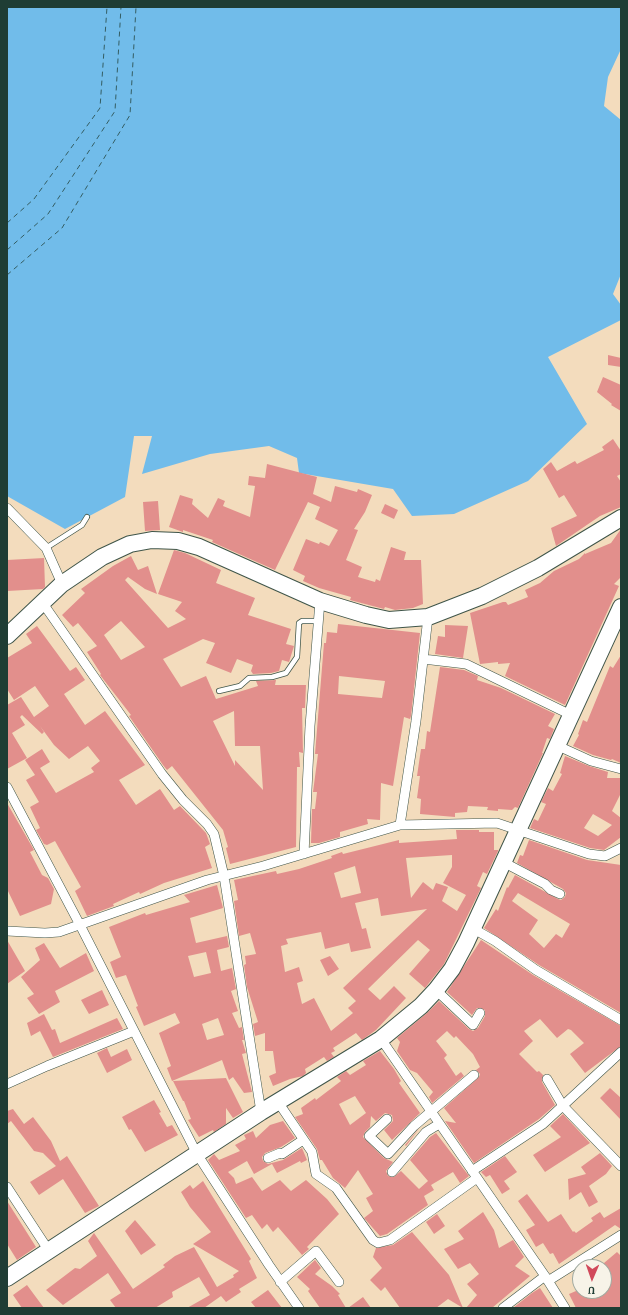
<!DOCTYPE html>
<style>
body{margin:0}
#map{position:relative;width:628px;height:1315px;overflow:hidden;background:#f3dcbd;font-family:Alegreya,serif}
canvas{display:block}
.frame{position:absolute;inset:0;border:8px solid #1f3d34;pointer-events:none}
.north{position:absolute;left:572px;top:1259px;width:40px;height:40px;box-sizing:border-box;background:#f7f3e8;border:1px solid #a1aaa0;border-radius:50%;rotate:182deg;font-size:11px;font-weight:700;line-height:16px;text-align:center;color:#1f3d34}
.north::after{content:'';display:block;margin:auto;width:14px;height:18px;background:#d1495b;clip-path:polygon(50% 0,100% 100%,50% 72%,0 100%)}
</style>
<div id="map">
<canvas width="628" height="1315"></canvas>
<div class="frame"></div>
<div class="north">U</div>
</div>
<script>
const ctx = document.querySelector('canvas').getContext('2d');
ctx.lineJoin = 'round';
function fill(path, color) {
  ctx.fillStyle = color;
  ctx.fill(path, 'evenodd');
}
function shape(rows) {
  const path = new Path2D();
  for (const r of rows) {
    path.moveTo(r[0], r[1]);
    for (let i = 2; i < r.length; i += 2) path.lineTo(r[i], r[i + 1]);
  }
  return path;
}
function strokePath(path, color, width, dash) {
  ctx.strokeStyle = color;
  ctx.lineWidth = width;
  ctx.lineCap = dash ? 'butt' : 'round';
  ctx.setLineDash(dash || []);
  ctx.stroke(path);
}
fill(shape([
 [7,7,621,7,621,49,608,77,604,106,621,120,621,274,613,294,621,305,621,320,548,357,587,424,528,481,454,514,412,516,393,489,299,473,297,458,269,446,210,454,142,474,152,436,134,436,125,497,65,529,7,496]
]), '#71bcea');
strokePath(shape([
 [7,223,34,199,100,108,107,7],
 [7,250,48,214,115,111,121,7],
 [7,275,62,228,130,115,136,7]
]), '#345d62', 1, [5, 4]);
fill(shape([
 [608,355,621,358,621,367,608,365],
 [603,377,621,385,621,411,611,405,612,404,597,392],
 [613,439,621,451,621,474,617,476,621,482,621,507,600,516,556,546,551,528,577,516,564,495,559,498,543,469,551,462,557,471,575,461,577,464,604,450,602,447],
 [267,464,317,477,313,494,331,502,335,486,357,492,358,489,372,495,365,512,354,529,358,530,346,560,362,567,358,577,375,582,376,579,380,581,391,547,406,552,404,560,421,560,423,604,413,608,395,610,385,607,384,609,350,600,351,597,319,588,303,581,305,576,293,570,306,539,319,544,320,542,329,546,338,530,315,519,320,507,308,502,275,570,212,542,213,540,183,530,183,532,169,527,180,495,193,499,192,504,208,518,218,498,225,501,223,506,250,517,255,486,248,485,249,476,265,478],
 [158,501,160,530,145,531,143,502],
 [385,504,398,510,394,519,381,513],
 [621,529,621,577,614,584,619,586,565,705,505,676,510,663,498,664,498,662,480,664,470,613,503,602,506,602,508,605,528,597,525,590,540,583,554,571,579,559,585,553,585,554,611,543],
 [174,550,185,553,221,570,216,583,255,598,248,615,291,629,286,644,294,646,289,662,282,660,279,671,271,673,253,674,251,671,253,665,237,659,231,673,206,663,215,643,203,639,163,659,181,687,206,676,216,699,258,686,256,681,276,680,275,685,306,685,305,708,302,708,303,753,299,752,300,767,297,767,296,847,230,864,226,848,228,847,223,830,172,766,167,770,163,765,129,716,131,715,100,675,101,674,87,652,97,646,78,623,73,627,62,615,85,593,81,589,113,566,131,556,138,570,148,566,157,594,145,589,128,577,125,580,168,628,186,619,175,611,182,602,158,594],
 [121,621,145,647,121,660,104,635],
 [234,711,235,746,260,746,263,790,235,760,235,766,213,721],
 [44,558,45,587,43,589,7,591,7,560],
 [338,624,420,633,411,716,410,719,404,717,393,786,381,783,380,820,367,819,368,824,340,832,340,837,319,843,311,843,312,809,315,809,317,792,313,792,318,754,315,754,324,643,326,643,327,632,337,633],
 [339,676,385,681,382,698,338,694],
 [445,625,468,626,463,658,435,654,438,636,445,637],
 [37,626,70,671,76,667,85,680,64,694,85,725,105,711,145,765,119,780,136,805,160,789,174,810,180,806,206,833,210,844,205,847,212,868,164,883,140,894,139,892,113,904,114,906,87,916,75,891,81,887,55,841,47,845,44,844,36,830,40,828,30,807,39,802,26,780,35,775,25,760,42,749,50,762,40,768,56,793,94,772,91,768,100,761,88,746,69,759,54,745,40,726,44,732,42,734,22,715,20,717,25,725,12,733,27,758,7,769,7,705,21,697,34,717,49,706,35,686,14,700,7,689,7,658,32,643,26,634],
 [621,655,621,763,612,759,611,760,593,755,573,746,579,735,578,734,583,720,587,722,610,666,613,668],
 [440,667,464,670,478,676,477,680,501,688,555,714,548,726,554,729,550,739,547,738,542,753,543,753,518,808,515,807,512,810,498,809,498,811,487,810,488,807,468,806,467,812,455,813,455,817,420,814,421,799,417,798,420,776,417,776,421,749,425,749,427,731,430,732],
 [565,756,589,766,608,772,607,778,621,778,621,793,612,811,621,818,621,837,604,850,590,848,530,828,534,819,538,821,546,804,541,802,548,788,553,791,562,774,560,773],
 [593,814,612,825,598,836,584,828],
 [7,803,34,850,30,852,42,875,48,878,54,889,51,904,20,916,7,889],
 [456,830,479,830,479,832,494,832,494,850,498,850,498,851,487,874,483,872,477,886,481,888,444,964,425,988,409,974,430,950,418,940,368,989,380,1000,394,986,406,998,376,1030,362,1040,356,1033,333,1048,335,1051,331,1053,334,1057,327,1061,324,1057,305,1069,306,1073,303,1076,290,1079,273,1086,269,1076,276,1073,273,1051,265,1051,265,1033,255,1036,253,1024,258,1022,247,987,244,965,246,964,245,956,256,954,250,933,239,936,234,901,238,900,234,880,276,871,277,874,299,869,332,858,331,856,342,852,343,854,399,840,399,843,457,839],
 [452,855,452,867,443,883,466,895,457,911,442,901,448,887,436,883,433,890,423,882,411,898,406,858],
 [355,866,361,893,341,898,334,873],
 [378,898,381,916,427,909,343,988,356,1001,348,1008,353,1013,331,1031,314,998,302,1004,297,983,303,981,299,967,285,972,281,946,288,944,286,939,321,932,325,949,349,943,351,952,371,948,366,928,362,929,355,903],
 [529,840,587,860,621,865,621,1013,539,965,484,928,496,909,498,911,507,887,508,888,515,875,558,899,561,900,565,897,566,893,563,889,517,863,520,855,523,856],
 [518,893,570,924,562,938,556,934,544,948,529,934,538,920,512,901],
 [217,885,223,908,190,918,196,943,227,936,229,947,217,950,221,971,232,968,236,989,231,991,238,1011,232,1013,239,1028,242,1027,244,1040,242,1040,246,1053,242,1054,252,1092,244,1093,233,1077,229,1080,222,1060,172,1081,167,1068,171,1066,159,1033,180,1023,175,1013,144,1026,136,1007,138,1006,126,975,116,978,110,962,121,957,109,927,145,913,146,915,190,902,184,895],
 [206,952,211,973,194,977,188,956],
 [218,1018,224,1035,207,1040,202,1024],
 [7,940,25,971,7,984],
 [481,940,533,975,621,1026,621,1046,585,1073,570,1054,584,1043,571,1030,568,1029,557,1038,540,1019,524,1031,533,1041,519,1054,537,1072,539,1071,543,1075,542,1082,555,1105,539,1119,474,1163,445,1121,456,1123,444,1108,479,1077,480,1074,476,1070,480,1067,473,1054,456,1036,454,1038,447,1031,436,1041,447,1055,444,1058,456,1076,461,1072,464,1076,432,1103,429,1097,433,1092,417,1073,410,1070,397,1051,400,1042,397,1038,427,1013,439,1001,469,1029,473,1031,478,1028,485,1016,485,1010,477,1008,472,1015,447,992],
 [44,943,60,968,86,953,94,971,55,991,60,1002,39,1014,27,998,34,994,21,977,40,960,35,948],
 [330,956,339,969,328,976,320,960],
 [102,990,109,1005,89,1014,81,1000],
 [44,1014,52,1030,55,1029,60,1043,117,1018,123,1029,53,1057,40,1031,31,1036,27,1023],
 [107,1048,111,1057,127,1049,132,1060,107,1073,97,1053],
 [380,1051,394,1069,401,1081,399,1083,420,1113,392,1140,384,1130,393,1121,392,1115,385,1113,376,1121,371,1116,370,1127,365,1132,363,1137,384,1158,393,1162,386,1171,388,1176,394,1177,401,1171,419,1189,428,1181,410,1160,430,1137,436,1133,469,1176,460,1183,453,1172,431,1185,434,1190,424,1196,428,1205,387,1234,380,1236,364,1218,373,1211,366,1198,373,1194,358,1170,345,1188,333,1178,322,1160,320,1160,317,1149,295,1117,303,1114,301,1108,315,1098,316,1100,341,1081,337,1077,346,1071,350,1075,366,1065,363,1061],
 [355,1096,366,1113,350,1125,339,1104],
 [226,1078,243,1112,233,1118,226,1108,226,1124,214,1132,213,1130,199,1137,188,1120,191,1119,184,1101,183,1101,173,1081],
 [610,1088,621,1098,621,1120,600,1098],
 [154,1100,161,1112,159,1113,167,1127,172,1125,178,1135,145,1152,131,1129,129,1130,122,1117],
 [13,1109,24,1124,33,1117,51,1141,60,1161,67,1156,99,1206,85,1213,63,1179,39,1195,30,1182,56,1166,43,1153,34,1151,11,1121,7,1124,7,1111],
 [563,1114,590,1143,545,1172,533,1155,561,1137,550,1126],
 [283,1121,295,1138,281,1147,265,1153,262,1157,263,1161,268,1164,283,1160,302,1148,307,1160,301,1163,300,1161,277,1173,272,1164,254,1174,247,1161,228,1172,234,1178,236,1184,252,1177,262,1191,280,1180,291,1191,306,1180,327,1199,339,1214,307,1247,309,1249,302,1255,278,1227,273,1232,267,1224,262,1229,252,1215,246,1218,208,1160,214,1154,219,1160,240,1151,235,1145,246,1139,244,1135,253,1131,256,1138,270,1125],
 [419,1129,406,1146,405,1145,418,1130],
 [600,1153,612,1166,606,1174,589,1186,598,1202,589,1207,581,1192,569,1200,568,1179,586,1174,581,1167],
 [505,1156,517,1172,504,1181,510,1189,502,1194,490,1175,486,1177,481,1172],
 [203,1181,251,1259,249,1261,257,1278,239,1289,241,1292,226,1302,221,1296,204,1308,187,1308,210,1295,199,1277,172,1292,173,1297,155,1308,116,1308,110,1300,121,1293,108,1273,63,1305,46,1290,75,1268,80,1269,97,1256,88,1241,94,1233,133,1289,165,1267,163,1265,175,1256,194,1247,217,1287,234,1277,233,1275,239,1271,193,1244,211,1232,190,1207,181,1192,190,1185,193,1189],
 [527,1194,548,1222,561,1214,573,1232,574,1231,576,1233,593,1221,591,1218,600,1212,604,1218,621,1208,621,1229,615,1225,559,1264,553,1253,550,1254,543,1243,536,1247,526,1230,535,1225,518,1201],
 [7,1201,36,1247,17,1260,7,1244],
 [483,1212,494,1230,499,1248,513,1240,524,1257,515,1266,530,1276,492,1308,466,1308,477,1295,467,1284,479,1274,470,1263,458,1269,444,1249,464,1239,458,1231],
 [437,1214,445,1226,434,1234,426,1222],
 [135,1220,156,1245,141,1255,125,1231],
 [412,1232,449,1275,463,1308,448,1299,436,1308,400,1308,385,1287,381,1291,370,1280,382,1268,373,1257,376,1248,393,1245],
 [617,1252,621,1256,621,1308,576,1308,569,1294,576,1291,604,1291,604,1263],
 [315,1260,321,1268,315,1274,332,1286,340,1294,338,1295,346,1308,320,1308,308,1291,310,1289,297,1277],
 [27,1285,44,1308,22,1308,13,1295],
 [540,1288,553,1308,513,1308,532,1293],
 [268,1290,282,1308,256,1308,251,1302],
 [363,1297,371,1308,348,1308]
]), '#e28f8c');
const service = shape([
 [46,548,82,525,87,517],
 [219,691,240,686,249,678,272,677,286,673,297,657,299,623,302,621,318,621]
]);
const minor = shape([
 [7,508,46,548,62,584],
 [42,602,162,774,183,800,207,824,214,834,224,876,261,1112],
 [423,659,466,664,571,715],
 [556,745,591,761,621,769],
 [7,787,80,925,197,1154,269,1265,299,1308],
 [400,825,416,721,428,617],
 [304,854,310,726,320,601],
 [503,862,545,884,551,890,560,894],
 [472,928,495,941,536,970,621,1020],
 [7,931,45,933,59,932,207,880,263,866,400,825,497,823,589,854,605,856,621,848],
 [436,990,473,1025,480,1013],
 [381,1039,545,1276,565,1308],
 [547,1079,563,1106,621,1166],
 [7,1084,47,1066,134,1031],
 [278,1102,312,1152,316,1174,336,1188,373,1240,378,1243,390,1240,477,1178],
 [387,1119,369,1136,388,1154,414,1126,474,1075],
 [268,1158,280,1153,282,1154,303,1140],
 [472,1171,543,1124,621,1052],
 [392,1172,426,1132,439,1124],
 [7,1187,49,1251],
 [548,1281,621,1235],
 [280,1282,316,1251,339,1282],
 [503,1308,545,1276]
]);
const trunk = shape([
 [7,636,62,584,102,557,130,544,152,540,178,541,199,547,320,601,366,615,389,620,428,617,482,596,538,568,621,518],
 [7,1278,261,1112,381,1039,421,1006,436,990,452,969,466,943,621,607]
]);
strokePath(service, '#3f5549', 6);
strokePath(minor, '#3f5549', 10);
strokePath(trunk, '#3f5549', 18);
strokePath(service, '#fff', 4.5);
strokePath(minor, '#fff', 9);
strokePath(trunk, '#fff', 16);
</script>
